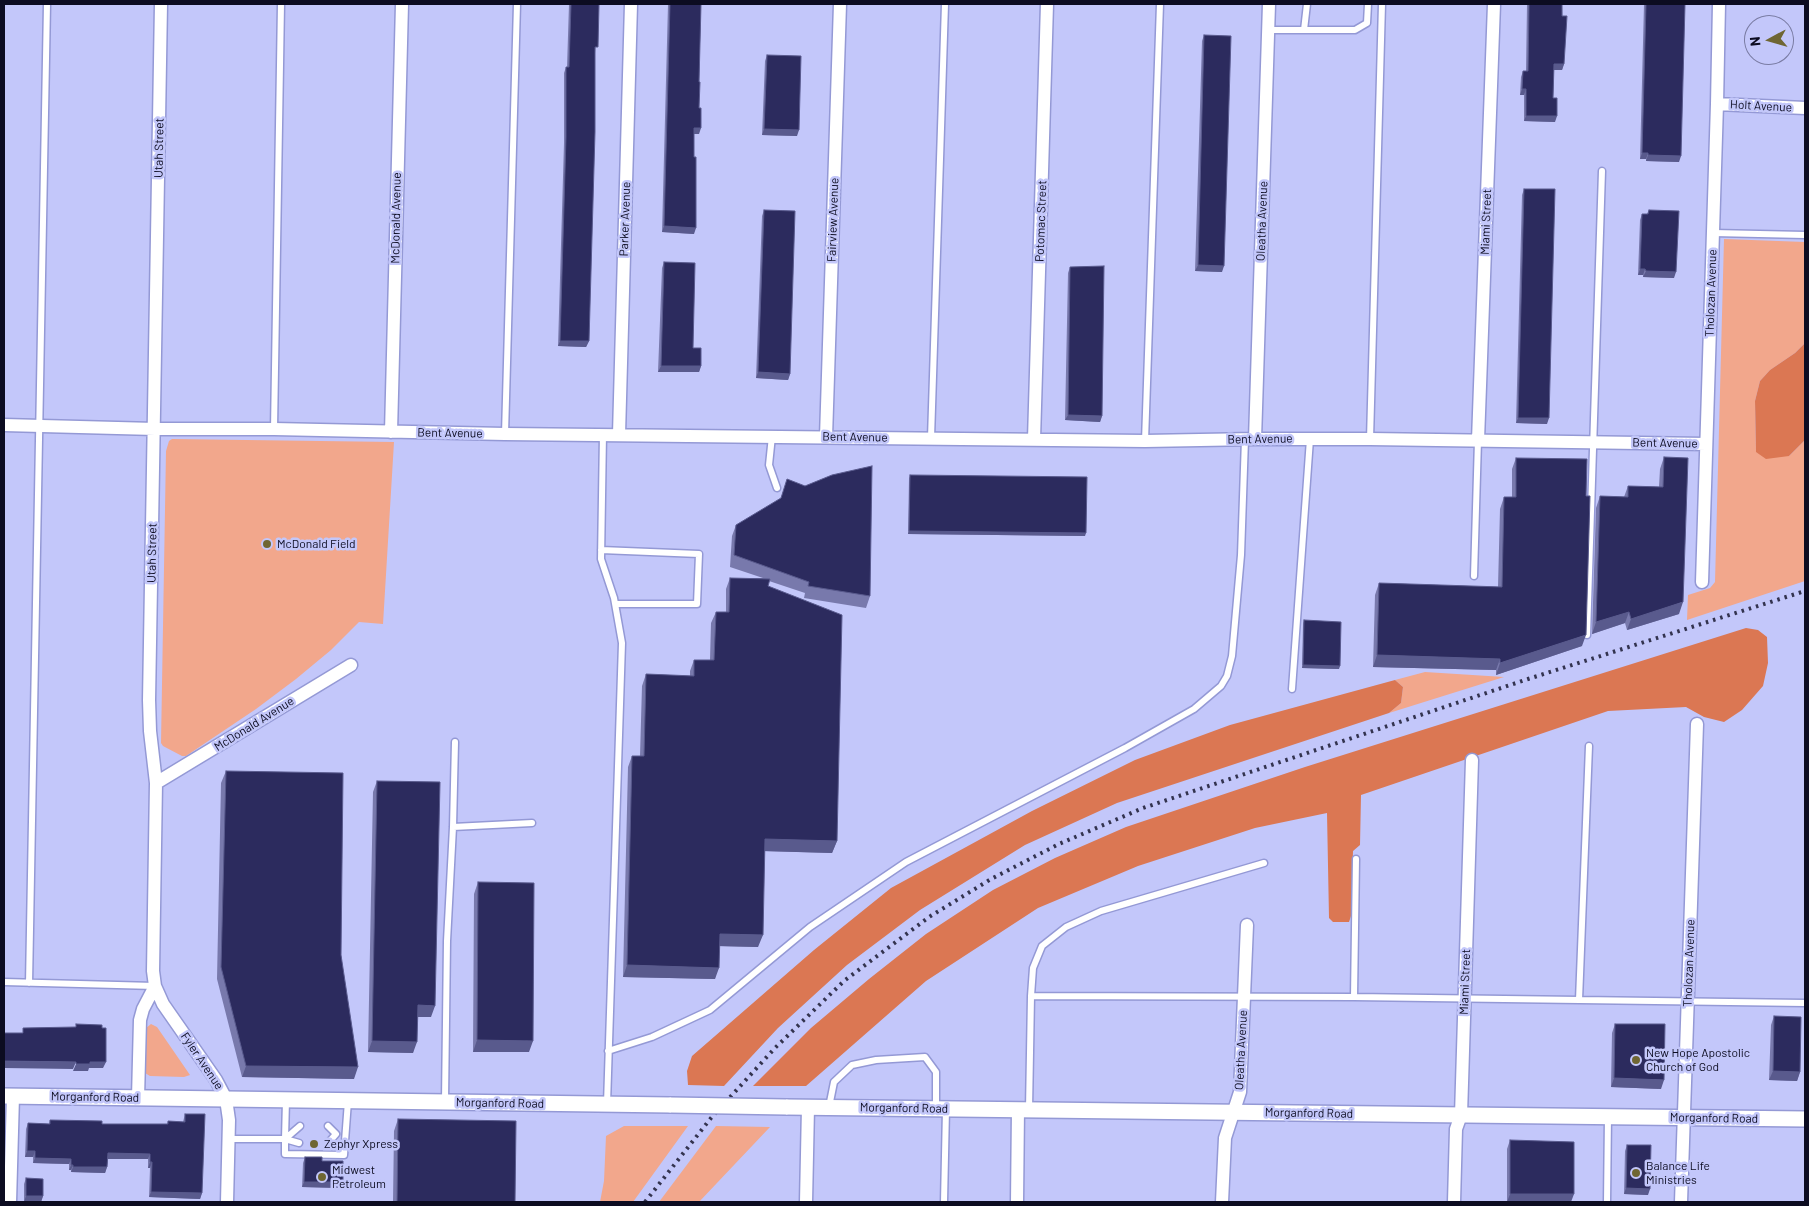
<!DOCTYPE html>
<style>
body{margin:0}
#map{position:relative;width:1809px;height:1206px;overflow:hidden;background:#c3c7fa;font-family:Barlow,sans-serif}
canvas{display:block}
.frame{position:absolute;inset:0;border:5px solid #0c0c21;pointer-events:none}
.north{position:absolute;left:1744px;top:15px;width:50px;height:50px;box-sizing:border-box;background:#c3c7fa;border:1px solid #7a7ca3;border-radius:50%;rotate:264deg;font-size:14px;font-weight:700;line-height:20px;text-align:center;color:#0c0c21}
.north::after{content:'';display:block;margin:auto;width:18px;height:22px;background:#6f6633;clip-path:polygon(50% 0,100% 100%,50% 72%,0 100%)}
</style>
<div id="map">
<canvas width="1809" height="1206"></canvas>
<div class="frame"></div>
<div class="north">N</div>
</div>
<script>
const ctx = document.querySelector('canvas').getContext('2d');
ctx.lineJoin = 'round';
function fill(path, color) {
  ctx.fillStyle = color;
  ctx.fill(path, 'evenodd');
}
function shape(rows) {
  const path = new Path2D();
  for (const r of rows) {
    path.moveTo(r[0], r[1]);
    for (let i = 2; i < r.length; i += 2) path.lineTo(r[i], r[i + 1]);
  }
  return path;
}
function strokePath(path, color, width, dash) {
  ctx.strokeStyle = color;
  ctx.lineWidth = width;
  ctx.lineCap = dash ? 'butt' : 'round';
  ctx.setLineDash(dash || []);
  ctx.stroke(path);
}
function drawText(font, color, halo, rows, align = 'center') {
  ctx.font = font + ' Barlow,sans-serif';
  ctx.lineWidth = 5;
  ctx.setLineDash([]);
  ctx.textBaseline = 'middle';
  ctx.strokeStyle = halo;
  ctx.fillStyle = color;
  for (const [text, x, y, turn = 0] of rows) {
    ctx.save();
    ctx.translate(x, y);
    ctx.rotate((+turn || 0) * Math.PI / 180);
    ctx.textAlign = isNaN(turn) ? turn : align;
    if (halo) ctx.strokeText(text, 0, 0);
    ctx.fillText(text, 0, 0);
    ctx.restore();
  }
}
fill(shape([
 [1724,239,1805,242,1805,343,1795,353,1770,370,1760,381,1755,401,1756,452,1789,456,1805,440,1804,456,1805,581,1687,620,1688,595,1710,588,1715,582],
 [172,439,394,442,383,624,359,622,331,650,296,679,256,709,186,756,182,756,163,746,161,743,166,451,169,441],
 [1425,672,1504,677,1389,713,1401,703,1403,687,1395,680],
 [151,1024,157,1027,190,1075,184,1077,150,1076,145,1073,145,1032,146,1028],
 [624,1126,688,1126,633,1202,600,1202,604,1181,606,1136],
 [716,1126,770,1127,699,1202,659,1202]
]), '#f2a78c');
fill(shape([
 [1805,343,1805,440,1789,456,1766,459,1756,452,1755,401,1760,381,1770,370,1795,353],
 [1746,628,1758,630,1767,637,1768,663,1763,686,1742,710,1724,722,1704,717,1686,707,1608,711,1361,795,1360,845,1353,851,1351,916,1349,922,1333,922,1329,918,1327,813,1255,828,1138,866,1038,908,926,981,806,1086,753,1086,811,1028,869,979,926,934,993,890,1055,858,1126,827,1305,767],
 [1395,680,1403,687,1401,703,1389,713,1117,803,1025,845,920,910,847,965,778,1028,724,1086,688,1085,687,1071,692,1056,814,950,891,888,1032,811,1135,760,1230,725]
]), '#db7753');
const service = shape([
 [1268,30,1355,30,1367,23,1368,4],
 [1304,30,1307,4],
 [1713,233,1805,235],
 [274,429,281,4],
 [505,434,517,4],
 [603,434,601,559,614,598,622,643,607,1104],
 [772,436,769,465,777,488],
 [931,438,945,4],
 [1370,439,1382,4],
 [1145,441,1160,4],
 [601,550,699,554,697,604,616,604],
 [1474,576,1478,440],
 [1587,635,1602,171],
 [1292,689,1310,439],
 [453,827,532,823],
 [4,982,155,986],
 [29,983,47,4],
 [1031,996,1033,968,1042,946,1066,927,1101,911,1264,863],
 [1354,997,1356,859],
 [1579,1000,1589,746],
 [608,1051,652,1037,710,1010,810,927,906,862,1125,748,1194,709,1221,686,1227,676,1232,656,1241,555,1245,439],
 [445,1101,447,941,453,827,455,742],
 [829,1107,834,1082,852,1065,876,1060,925,1057,936,1072,936,1108],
 [1029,1109,1031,996,1354,997,1805,1003],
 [328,1126,336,1134,329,1142],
 [229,1139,285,1139,286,1100],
 [285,1139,285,1154,344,1155,348,1101],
 [299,1143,285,1139,300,1126],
 [944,1202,946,1109],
 [1607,1202,1608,1116]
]);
const minor = shape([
 [161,4,149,700,150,731,156,783,153,971,155,986,163,1004,216,1080,226,1099,229,1120,227,1202],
 [1717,104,1805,108],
 [4,425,155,429,274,429,505,434,1145,441,1255,439,1370,439,1706,444],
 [391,432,402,4],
 [619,434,631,4],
 [826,437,840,4],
 [1034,439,1047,4],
 [1255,439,1269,4],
 [1478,440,1494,4],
 [1702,582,1717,104,1719,4],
 [156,783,351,665],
 [138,1098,140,1020,143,1009,155,986],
 [10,1202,13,1096],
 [806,1202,808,1107],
 [1017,1202,1018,1109],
 [1222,1202,1225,1138,1240,1092,1247,925],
 [1454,1202,1456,1129,1461,1115,1472,760],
 [1681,1202,1697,724]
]);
const tertiary = shape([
 [4,1096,671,1105],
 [786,1107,1805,1119]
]);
strokePath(service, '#9499d5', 9);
strokePath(minor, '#9499d5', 15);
strokePath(tertiary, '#9499d5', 18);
strokePath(service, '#fff', 6);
strokePath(minor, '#fff', 12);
strokePath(tertiary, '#fff', 15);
strokePath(shape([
 [645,1202,711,1118,775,1048,844,981,929,917,991,879,1059,844,1143,808,1528,679,1805,591]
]), '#33334f', 4, [2.5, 5]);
const tertiaryBridge = shape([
 [671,1105,786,1107]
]);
strokePath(tertiaryBridge, '#9499d5', 18, []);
strokePath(tertiaryBridge, '#fff', 15);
fill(shape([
 [569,4,599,4,595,53,589,341,586,347,558,346,564,143,564,73,566,67,567,67],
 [668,4,701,4,699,82,699,134,694,134,694,234,662,232],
 [1527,4,1562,4,1564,64,1562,70,1554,70,1553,98,1555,122,1524,121,1524,95,1520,95,1521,77,1523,71,1526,71],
 [1644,4,1685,4,1679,162,1646,161,1646,159,1640,159],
 [1204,35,1222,272,1195,271,1202,41],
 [767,55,797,136,762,135,765,61],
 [1524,189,1547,424,1516,423,1522,195],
 [764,210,790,374,788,380,756,378,762,216],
 [1649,210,1674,278,1643,277,1643,275,1638,275,1640,220,1642,214,1647,214],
 [664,262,693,348,701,366,699,372,658,372,662,268],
 [1070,267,1102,416,1100,422,1065,420,1068,273],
 [1664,457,1679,614,1627,630,1625,623,1592,634,1596,508,1600,496,1624,497,1628,486,1659,487,1660,469],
 [1516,458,1582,646,1496,675,1496,670,1373,667,1375,595,1379,583,1498,587,1500,509,1504,497,1512,497,1512,469],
 [910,475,1085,536,908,534,909,478],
 [736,525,870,596,866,608,804,598,805,593,769,581,768,586,837,841,832,853,765,851,758,947,719,946,715,979,623,977,628,767,632,756,640,756,642,686,646,674,690,676,690,671,694,660,710,660,711,623,716,612,726,612,726,589,730,578,763,578,730,567,732,536],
 [1304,620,1339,669,1302,668,1303,623],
 [226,771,341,955,354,1079,242,1077,217,979,221,783],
 [377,781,431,1017,418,1017,413,1053,368,1052,373,792],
 [478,882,529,1052,473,1052,474,894],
 [1774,1016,1800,1072,1797,1081,1769,1080,1771,1025],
 [1615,1024,1661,1089,1611,1087,1612,1033],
 [185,1114,202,1193,200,1199,149,1197,150,1168,148,1168,148,1159,108,1159,107,1167,105,1173,71,1172,71,1170,69,1170,69,1164,33,1163,33,1157,25,1157,26,1129,28,1123,49,1124,50,1120,102,1124,167,1124,168,1121,183,1122],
 [398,1119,515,1202,393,1202,394,1131],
 [1510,1140,1571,1202,1507,1202,1507,1149],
 [1627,1145,1648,1195,1624,1194,1625,1151],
 [305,1157,322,1161,343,1182,340,1188,302,1187,303,1163],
 [26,1178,43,1196,41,1202,24,1202,24,1184]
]), '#7879ac');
fill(shape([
 [1554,64,1564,64,1562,70,1551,70],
 [1522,89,1526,89,1524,95,1520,95],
 [1526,116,1557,116,1555,122,1524,121],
 [694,128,701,128,699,134,692,134],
 [764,129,799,130,797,136,762,135],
 [1642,153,1648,153,1646,159,1640,159],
 [1648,155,1681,156,1679,162,1646,161],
 [664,226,696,228,694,234,662,232],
 [1198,265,1224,266,1222,272,1195,271],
 [1640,269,1645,269,1643,275,1638,275],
 [1646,271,1676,272,1674,278,1643,277],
 [560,341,589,341,586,347,558,346],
 [661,366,701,366,699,372,658,372],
 [758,372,790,374,788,380,756,378],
 [1068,415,1102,416,1100,422,1065,420],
 [1518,418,1549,418,1547,424,1516,423],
 [909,531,1086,533,1085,536,908,534],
 [1683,602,1679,614,1627,630,1631,619],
 [1629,612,1625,623,1592,634,1596,622],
 [1586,635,1582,646,1496,675,1500,663],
 [1377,655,1500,659,1496,670,1373,667],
 [1303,665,1340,666,1339,669,1302,668],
 [765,839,837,841,832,853,761,851],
 [720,934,763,935,758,947,716,946],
 [627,965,719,968,715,979,623,977],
 [418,1005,435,1006,431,1017,414,1017],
 [477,1040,533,1041,529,1052,473,1052],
 [372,1041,417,1042,413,1053,368,1052],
 [4,1061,76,1062,73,1069,4,1068],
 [90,1062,106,1062,103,1068,89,1068,88,1071,73,1071,76,1064],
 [246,1066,358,1067,354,1079,242,1077],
 [1773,1071,1800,1072,1797,1081,1769,1080],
 [1614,1078,1664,1080,1661,1089,1611,1087],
 [27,1151,35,1151,33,1157,25,1157],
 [108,1153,150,1154,148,1159,106,1159],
 [35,1158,71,1159,69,1164,33,1163],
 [150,1162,152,1162,150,1168,148,1168],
 [71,1165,73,1165,71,1170,69,1170],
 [73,1167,107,1167,105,1173,71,1172],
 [304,1182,343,1182,340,1188,302,1187],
 [1626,1188,1650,1189,1648,1195,1624,1194],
 [151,1192,202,1193,200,1199,149,1197],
 [1510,1194,1574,1194,1571,1202,1507,1202],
 [26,1196,43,1196,41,1202,24,1202]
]), '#595a8d');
const building = shape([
 [571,4,599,4,598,47,595,47,595,132,589,341,560,341,566,137,566,67,569,67,571,4],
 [670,4,701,4,699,82,700,82,699,108,701,108,701,128,694,128,694,157,696,157,696,228,664,226,670,4],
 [1529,4,1562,4,1562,16,1567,16,1564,64,1554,64,1553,98,1557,98,1557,116,1526,116,1526,89,1522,89,1523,71,1528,71,1529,4],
 [1646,4,1685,4,1681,156,1648,155,1648,153,1642,153,1646,4],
 [1204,35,1231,36,1224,266,1198,265,1204,35],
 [767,55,801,56,799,130,764,129,767,55],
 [1524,189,1555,189,1549,418,1518,418,1524,189],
 [764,210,795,211,790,374,758,372,764,210],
 [1649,210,1679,211,1676,272,1646,271,1645,269,1640,269,1642,214,1648,214,1649,210],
 [664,262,695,263,693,348,701,348,701,366,661,366,664,262],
 [1104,266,1102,416,1068,415,1070,267,1104,266],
 [1664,457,1688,458,1683,602,1631,619,1629,612,1596,622,1600,496,1628,497,1628,486,1663,487,1664,457],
 [1516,458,1587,459,1586,496,1590,496,1586,635,1500,663,1500,659,1377,655,1379,583,1502,587,1504,497,1516,497,1516,458],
 [872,466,870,596,808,586,809,582,734,555,736,525,781,498,787,479,805,486,832,475,872,466],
 [910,475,1087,477,1086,533,909,531,910,475],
 [730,578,770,579,768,586,842,615,837,841,765,839,763,935,720,934,719,968,627,965,632,756,644,756,646,674,694,676,694,660,714,660,716,612,729,612,730,578],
 [1304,620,1341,622,1340,666,1303,665,1304,620],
 [226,771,343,773,341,955,358,1067,246,1066,221,967,226,771],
 [377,781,440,782,435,1006,418,1005,417,1042,372,1041,377,781],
 [478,882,534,883,533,1041,477,1040,478,882],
 [1774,1016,1801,1017,1800,1072,1773,1071,1774,1016],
 [76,1024,102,1025,102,1028,106,1028,106,1062,90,1062,90,1064,76,1064,76,1062,4,1061,4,1033,23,1033,23,1028,76,1027,76,1024],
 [1615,1024,1665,1024,1664,1080,1614,1078,1615,1024],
 [185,1114,205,1114,202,1193,151,1192,152,1162,150,1162,150,1154,108,1153,107,1167,73,1167,73,1165,71,1165,71,1159,35,1158,35,1151,27,1151,28,1123,50,1124,50,1120,102,1121,102,1124,168,1124,168,1121,185,1122,185,1114],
 [398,1119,516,1121,515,1202,397,1202,398,1119],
 [1510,1140,1574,1142,1574,1194,1510,1194,1510,1140],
 [1627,1145,1651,1145,1650,1189,1626,1188,1627,1145],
 [305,1157,322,1157,322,1161,343,1161,343,1182,304,1182,305,1157],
 [26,1178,43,1179,43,1196,26,1196,26,1178]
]);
fill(building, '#2c2b5e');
strokePath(building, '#595a8d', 1);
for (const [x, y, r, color] of [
 [267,544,5,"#6f6633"],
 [1636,1060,5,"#6f6633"],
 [314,1144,5,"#6f6633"],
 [1636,1173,5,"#6f6633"],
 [322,1177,5,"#6f6633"]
]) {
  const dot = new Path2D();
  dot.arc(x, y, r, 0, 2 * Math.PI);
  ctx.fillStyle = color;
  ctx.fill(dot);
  strokePath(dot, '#c3c7fa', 2);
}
drawText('12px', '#0c0c21', '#c3c7fa', [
 ["Holt Avenue",1761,106,3],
 ["Utah Street",159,148,-89],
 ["McDonald Avenue",396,218,-89],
 ["Parker Avenue",625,219,-88],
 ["Fairview Avenue",833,220,-88],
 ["Potomac Street",1041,221,-88],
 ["Oleatha Avenue",1262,221,-88],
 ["Miami Street",1486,222,-88],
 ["Tholozan Avenue",1711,293,-88],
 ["Bent Avenue",450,433,1],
 ["Bent Avenue",855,437,1],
 ["Bent Avenue",1260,439,-1],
 ["Bent Avenue",1665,443,1],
 ["Utah Street",152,553,-89],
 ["McDonald Avenue",254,724,-32],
 ["Tholozan Avenue",1689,963,-88],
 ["Miami Street",1465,982,-88],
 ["Oleatha Avenue",1241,1050,-87],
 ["Fyler Avenue",202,1061,56],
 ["Morganford Road",95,1097,1],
 ["Morganford Road",500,1103,1],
 ["Morganford Road",904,1108,1],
 ["Morganford Road",1309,1113,1],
 ["Morganford Road",1714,1118,1]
]);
drawText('12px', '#0c0c21', '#c3c7fa', [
 ["McDonald Field",277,544],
 ["New Hope Apostolic",1646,1053],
 ["Church of God",1646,1067],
 ["Zephyr Xpress",324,1144],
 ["Balance Life",1646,1166],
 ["Ministries",1646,1180],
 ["Midwest",332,1170],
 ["Petroleum",332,1184]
], 'left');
</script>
